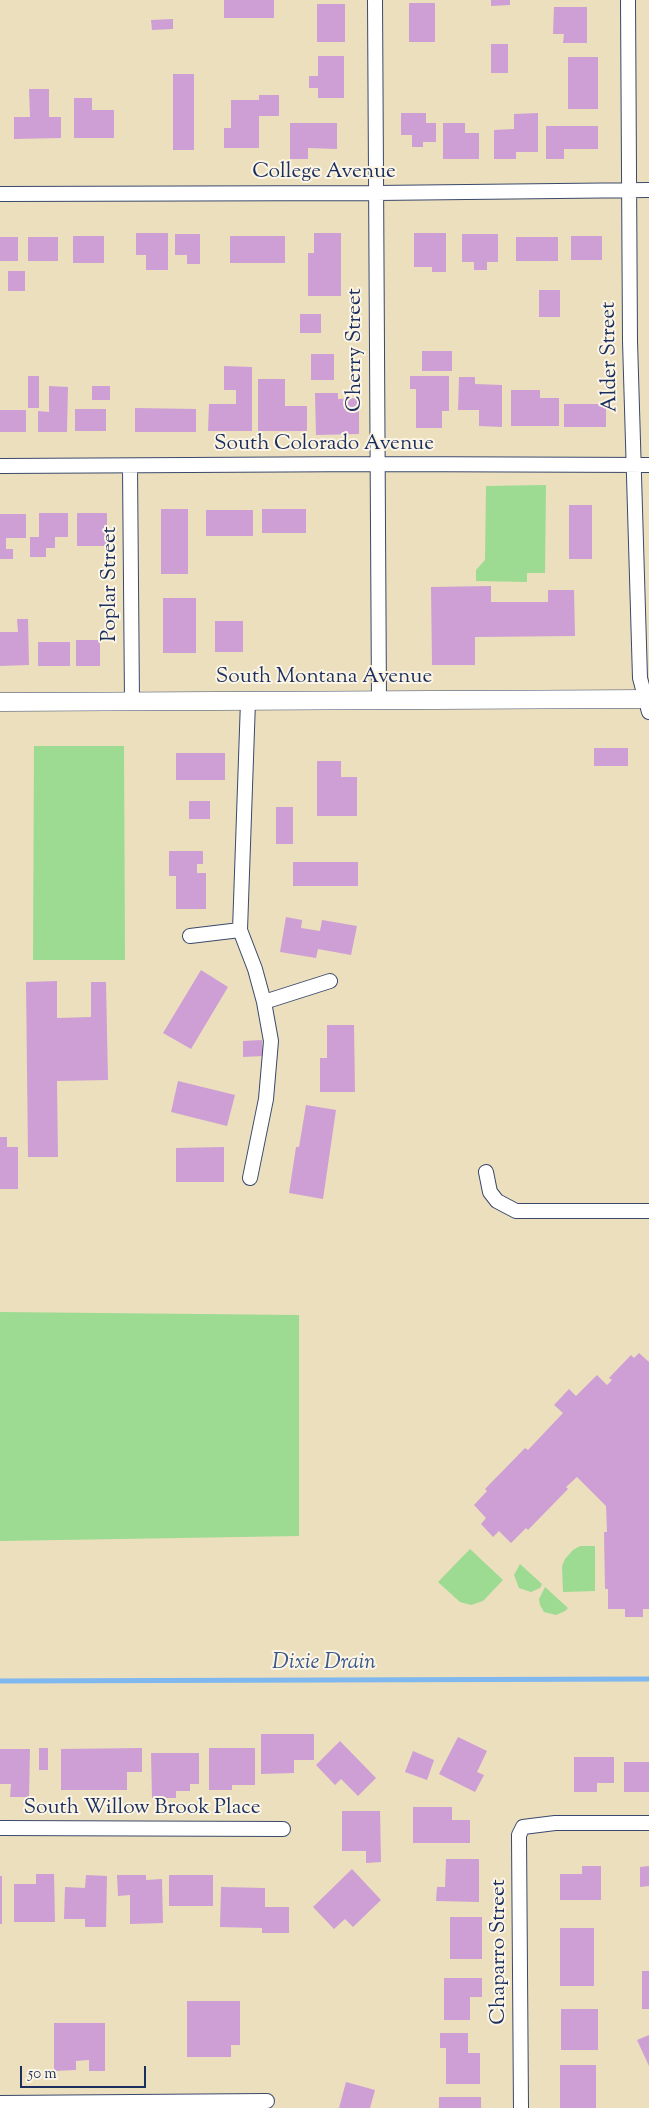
<!DOCTYPE html>
<style>
body{margin:0}
#map{position:relative;width:649px;height:2108px;overflow:hidden;background:#ecdfbd;font-family:"Sorts Mill Goudy",serif}
canvas{display:block}
.scale{position:absolute;left:20px;top:2066px;width:126px;height:22px;box-sizing:border-box;border:2px solid #1b2f5e;border-top:0;padding-left:6px;font-size:15px;line-height:18px;white-space:nowrap;color:#1b2f5e;-webkit-text-stroke:4px #fcf5e5;paint-order:stroke}
</style>
<div id="map">
<canvas width="649" height="2108"></canvas>
<div class="scale">50 m</div>
</div>
<script>
const ctx = document.querySelector('canvas').getContext('2d');
ctx.lineJoin = 'round';
function fill(path, color) {
  ctx.fillStyle = color;
  ctx.fill(path, 'evenodd');
}
function shape(rows) {
  const path = new Path2D();
  for (const r of rows) {
    path.moveTo(r[0], r[1]);
    for (let i = 2; i < r.length; i += 2) path.lineTo(r[i], r[i + 1]);
  }
  return path;
}
function strokePath(path, color, width, dash) {
  ctx.strokeStyle = color;
  ctx.lineWidth = width;
  ctx.lineCap = dash ? 'butt' : 'round';
  ctx.setLineDash(dash || []);
  ctx.stroke(path);
}
function drawText(font, color, halo, rows, align = 'center') {
  ctx.font = font + ' "Sorts Mill Goudy",serif';
  ctx.lineWidth = 4;
  ctx.setLineDash([]);
  ctx.textBaseline = 'middle';
  ctx.strokeStyle = halo;
  ctx.fillStyle = color;
  for (const [text, x, y, turn = 0] of rows) {
    ctx.save();
    ctx.translate(x, y);
    ctx.rotate((+turn || 0) * Math.PI / 180);
    ctx.textAlign = isNaN(turn) ? turn : align;
    if (halo) ctx.strokeText(text, 0, 0);
    ctx.fillText(text, 0, 0);
    ctx.restore();
  }
}
fill(shape([
 [546,485,545,573,527,573,527,582,476,581,476,570,485,560,486,486],
 [34,746,124,746,125,960,33,960],
 [0,1312,299,1315,299,1536,0,1541],
 [580,1546,595,1546,595,1591,563,1592,562,1566,565,1559,573,1550],
 [470,1549,503,1580,483,1601,471,1605,460,1602,438,1582],
 [520,1564,542,1584,540,1588,531,1592,519,1588,514,1575],
 [545,1587,568,1608,565,1611,556,1615,544,1612,540,1605,539,1599]
]), '#9cdb91');
strokePath(shape([
 [0,1681,649,1679]
]), '#7fb7ef', 5);
fill(shape([
 [224,0,274,0,274,18,224,18],
 [491,0,510,0,510,5,491,6],
 [409,3,435,3,435,42,409,42],
 [317,4,345,4,345,42,317,42],
 [554,7,587,7,587,43,563,43,564,34,553,34],
 [173,19,173,29,152,30,151,20],
 [491,44,508,44,508,73,491,73],
 [318,56,344,56,344,98,318,98,318,88,309,88,309,76,318,76],
 [568,57,598,57,598,109,568,109],
 [173,74,194,74,194,150,173,150],
 [29,89,49,89,49,117,61,117,61,138,14,139,14,117,30,117],
 [259,95,279,95,279,116,259,116,259,148,224,148,224,128,231,128,231,100,259,100],
 [74,98,92,98,92,110,114,110,114,138,74,138],
 [401,113,426,113,426,123,436,123,436,142,423,142,423,147,412,147,412,135,401,135],
 [538,113,538,152,516,152,516,159,494,159,494,130,514,129,514,114],
 [290,123,337,123,337,149,308,148,308,159,290,159],
 [443,123,465,123,465,133,479,133,479,159,443,159],
 [546,126,598,126,598,149,564,149,564,159,546,159],
 [136,233,168,233,168,270,146,270,146,255,136,255],
 [314,233,341,233,341,296,308,296,308,253,314,253],
 [414,233,446,233,446,272,432,272,432,267,414,267],
 [175,234,200,234,200,264,187,264,187,255,175,255],
 [462,234,498,234,498,262,487,262,487,270,474,270,474,262,462,262],
 [73,236,104,236,104,263,73,263],
 [230,236,285,236,285,263,230,263],
 [571,236,602,236,602,260,571,260],
 [0,237,18,237,18,261,0,261],
 [28,237,58,237,58,261,28,261],
 [516,237,558,237,558,261,516,261],
 [8,271,25,271,25,291,8,291],
 [539,290,560,290,560,317,539,317],
 [300,314,321,314,321,333,300,333],
 [422,351,452,351,452,371,422,371],
 [311,354,334,354,334,380,311,380],
 [224,366,252,367,252,431,208,431,209,404,236,404,236,390,224,390],
 [28,376,39,376,39,408,28,408],
 [410,376,449,376,449,411,442,411,442,428,416,428,416,389,410,389],
 [459,377,475,377,475,384,502,385,502,427,479,426,479,410,458,410],
 [258,379,285,379,285,406,307,406,307,431,258,431],
 [49,386,68,387,67,432,38,432,38,411,49,412],
 [92,386,110,386,110,400,92,400],
 [511,390,540,390,540,398,559,398,559,426,511,426],
 [315,393,338,393,338,399,359,398,359,434,316,435],
 [564,404,606,404,606,427,564,427],
 [135,408,196,409,196,432,135,432],
 [75,409,106,409,106,431,75,431],
 [0,410,26,410,26,432,0,432],
 [569,505,592,505,592,559,569,559],
 [161,509,188,509,188,574,161,574],
 [262,509,306,509,306,533,262,533],
 [206,510,253,510,253,536,206,536],
 [39,513,68,513,68,537,55,537,55,548,46,548,46,557,30,557,30,537,39,537],
 [77,513,107,513,107,546,77,546],
 [0,514,26,514,26,538,6,538,6,549,13,549,13,559,0,559],
 [491,586,491,602,548,602,548,590,574,590,575,636,475,637,475,665,432,665,431,587],
 [163,598,196,598,196,653,163,653],
 [17,619,28,619,29,665,0,666,0,632,18,632],
 [215,621,243,621,243,652,215,652],
 [76,640,100,640,100,666,76,666],
 [38,642,70,642,70,666,38,666],
 [594,748,628,748,628,766,594,766],
 [176,753,225,753,225,780,176,780],
 [317,761,341,761,341,777,357,777,357,816,317,816],
 [189,801,210,801,210,819,189,819],
 [276,807,293,807,293,844,276,844],
 [169,851,203,851,203,864,197,864,197,873,206,873,206,909,176,909,176,876,169,876],
 [293,862,358,862,358,886,293,886],
 [286,917,302,920,301,928,320,931,322,920,357,926,351,955,318,949,316,958,280,952],
 [201,970,228,987,191,1049,163,1033],
 [57,981,57,1018,91,1017,91,982,106,982,108,1080,57,1081,58,1157,28,1157,26,982],
 [327,1025,354,1025,355,1092,320,1092,320,1058,327,1058],
 [262,1040,263,1056,243,1057,243,1041],
 [178,1081,235,1095,227,1126,171,1112],
 [306,1105,336,1110,323,1199,289,1193,296,1147,299,1147],
 [0,1137,7,1137,7,1147,18,1147,18,1189,0,1189],
 [224,1147,224,1182,176,1182,176,1148],
 [639,1353,649,1362,649,1609,643,1609,643,1617,625,1617,625,1609,608,1609,608,1589,605,1589,604,1532,607,1532,606,1506,577,1477,566,1487,568,1489,528,1530,526,1528,511,1543,499,1531,493,1537,481,1524,486,1518,474,1505,487,1491,485,1489,525,1448,528,1450,563,1413,554,1405,569,1389,576,1396,597,1375,607,1385,612,1380,609,1378,631,1355,634,1358],
 [261,1734,314,1734,314,1760,294,1760,294,1773,261,1774],
 [458,1737,487,1751,477,1772,484,1775,475,1792,439,1774],
 [340,1741,376,1778,358,1796,341,1779,335,1785,316,1765],
 [39,1748,48,1748,48,1770,39,1770],
 [142,1748,142,1772,127,1772,127,1790,61,1790,61,1749],
 [209,1748,255,1748,255,1785,232,1785,232,1790,209,1790],
 [0,1749,30,1749,29,1797,10,1797,11,1784,0,1784],
 [413,1751,434,1760,427,1780,405,1772],
 [151,1753,199,1753,199,1784,190,1784,190,1791,176,1791,176,1798,152,1798],
 [574,1757,614,1757,614,1783,597,1783,597,1792,574,1792],
 [624,1762,649,1762,649,1792,624,1792],
 [413,1807,452,1807,452,1820,470,1820,470,1843,413,1843],
 [342,1811,380,1811,381,1862,366,1863,366,1851,342,1851],
 [446,1859,479,1859,479,1902,436,1901,437,1887,445,1887],
 [582,1866,601,1866,601,1900,560,1900,560,1874,582,1874],
 [649,1866,649,1886,640,1887,640,1867],
 [352,1869,381,1900,353,1927,345,1919,334,1929,313,1907],
 [36,1874,54,1874,55,1922,14,1922,14,1884,36,1884],
 [86,1875,107,1876,106,1927,85,1927,85,1919,64,1919,65,1887,85,1888],
 [117,1875,146,1875,146,1880,162,1879,163,1923,130,1924,130,1895,118,1896],
 [169,1875,213,1875,213,1906,169,1906],
 [0,1876,2,1876,2,1924,0,1924],
 [221,1887,265,1888,265,1907,289,1907,289,1933,262,1933,262,1928,220,1927],
 [450,1917,482,1917,482,1959,450,1959],
 [560,1928,594,1928,594,1986,560,1986],
 [642,1971,649,1971,649,2009,642,2009],
 [444,1978,482,1978,482,1997,470,1997,470,2020,444,2020],
 [187,2001,240,2001,240,2045,231,2045,231,2057,187,2057],
 [561,2009,598,2009,598,2050,561,2050],
 [54,2023,105,2023,105,2071,89,2071,89,2060,76,2061,76,2070,54,2071],
 [440,2033,468,2033,468,2053,480,2053,480,2084,446,2084,446,2048,440,2048],
 [649,2035,649,2066,637,2040],
 [560,2065,596,2065,596,2108,560,2108],
 [346,2082,375,2090,370,2108,339,2108],
 [439,2097,481,2097,481,2108,439,2108]
]), '#cd9fd5');
const minor = shape([
 [375,0,379,700],
 [628,0,630,341,640,678,649,712],
 [0,194,376,193,649,190],
 [0,466,377,464,649,465],
 [130,466,132,701],
 [248,701,240,930,255,969,264,1002,271,1041,266,1099,250,1178],
 [190,936,240,930],
 [264,1002,330,981],
 [486,1172,490,1192,497,1201,516,1211,649,1211],
 [0,1828,283,1829],
 [0,2103,267,2101],
 [521,2108,519,1835,523,1827,555,1823,649,1823]
]);
const tertiary = shape([
 [0,702,649,699]
]);
strokePath(minor, '#3a496c', 16);
strokePath(tertiary, '#3a496c', 19);
strokePath(minor, '#fff', 14);
strokePath(tertiary, '#fff', 18);
drawText('21px', '#1b2f5e', '#fcf5e5', [
 ["College Avenue",324,173],
 ["Cherry Street",356,350,-90],
 ["Alder Street",611,357,-91],
 ["South Colorado Avenue",324,445],
 ["Poplar Street",111,584,-90],
 ["South Montana Avenue",324,678],
 ["South Willow Brook Place",142,1809],
 ["Chaparro Street",500,1952,-90]
]);
drawText('italic 22px', '#39588a', '#fcf5e5', [
 ["Dixie Drain",324,1664]
]);
</script>
